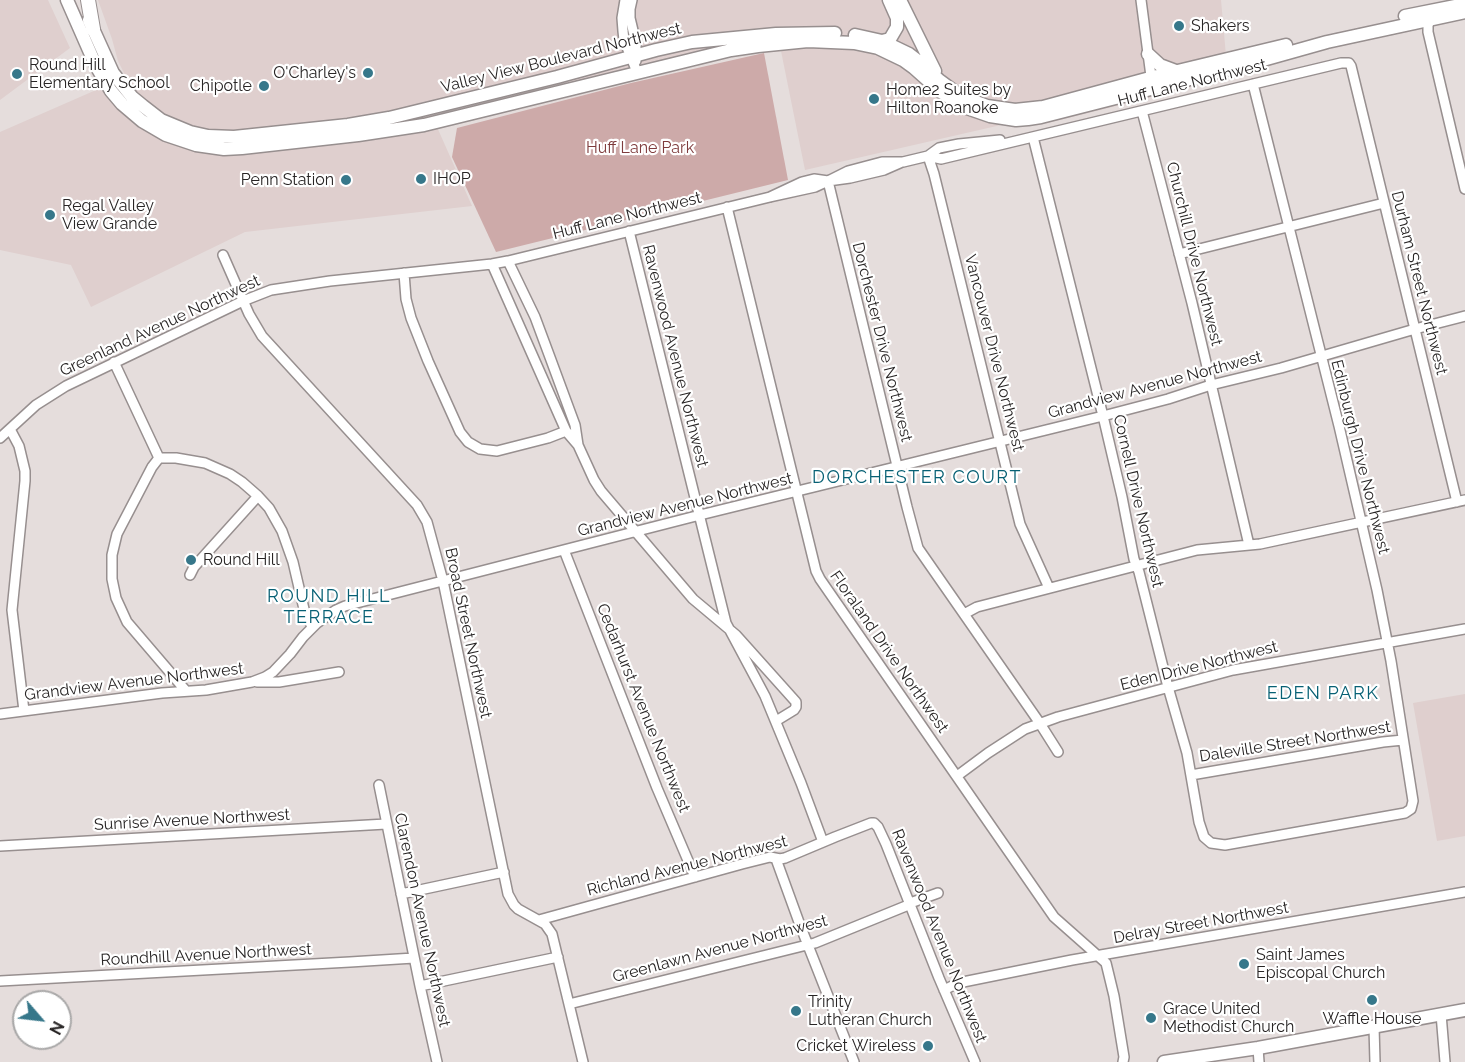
<!DOCTYPE html>
<style>
body{margin:0}
#map{position:relative;width:1465px;height:1062px;overflow:hidden;background:#e5dddc;font-family:Raleway,sans-serif}
canvas{display:block}
.north{position:absolute;left:12px;top:990px;width:60px;height:60px;box-sizing:border-box;background:#fff;border:2px solid #a9a8a8;border-radius:50%;rotate:118deg;font-size:16px;font-weight:700;line-height:24px;text-align:center;color:#282525}
.north::after{content:'';display:block;margin:auto;width:21px;height:27px;background:#36778a;clip-path:polygon(50% 0,100% 100%,50% 72%,0 100%)}
</style>
<div id="map">
<canvas width="1465" height="1062"></canvas>
<div class="north">N</div>
</div>
<script>
const ctx = document.querySelector('canvas').getContext('2d');
ctx.lineJoin = 'round';
function fill(path, color) {
  ctx.fillStyle = color;
  ctx.fill(path, 'evenodd');
}
function shape(rows) {
  const path = new Path2D();
  for (const r of rows) {
    path.moveTo(r[0], r[1]);
    for (let i = 2; i < r.length; i += 2) path.lineTo(r[i], r[i + 1]);
  }
  return path;
}
function strokePath(path, color, width, dash) {
  ctx.strokeStyle = color;
  ctx.lineWidth = width;
  ctx.lineCap = dash ? 'butt' : 'round';
  ctx.setLineDash(dash || []);
  ctx.stroke(path);
}
function drawText(font, color, halo, rows, align = 'center') {
  ctx.font = font + ' Raleway,sans-serif';
  ctx.lineWidth = 4.5;
  ctx.setLineDash([]);
  ctx.textBaseline = 'middle';
  ctx.strokeStyle = halo;
  ctx.fillStyle = color;
  for (const [text, x, y, turn = 0] of rows) {
    ctx.save();
    ctx.translate(x, y);
    ctx.rotate((+turn || 0) * Math.PI / 180);
    ctx.textAlign = isNaN(turn) ? turn : align;
    if (halo) ctx.strokeText(text, 0, 0);
    ctx.fillText(text, 0, 0);
    ctx.restore();
  }
}
fill(shape([
 [0,0,48,0,70,48,0,100],
 [98,0,1221,0,1228,78,1048,123,1023,126,1001,125,805,170,781,51,728,56,437,127,472,206,245,232,91,307,71,265,0,250,0,132,96,90,124,73,118,61,112,39],
 [1465,694,1465,836,1437,841,1413,703]
]), '#dfcfce');
fill(shape([
 [764,53,788,180,496,252,452,157,457,128,631,83]
]), '#cdaaa9');
const minor = shape([
 [625,0,622,18,623,31,624,40,637,72],
 [632,0,630,9,630,18,636,43,636,61],
 [1141,0,1152,84],
 [1431,19,1428,25,1428,32,1465,189],
 [1142,111,1192,303,1249,545],
 [1033,137,1103,416,1122,497,1134,559,1139,572,1168,687,1187,753,1199,822,1204,837,1211,843,1225,845,1405,813,1411,809,1413,801,1391,661,1377,590,1339,426,1253,84],
 [928,156,934,174,1020,524,1049,588],
 [928,156,939,148,959,144,1000,140],
 [828,181,907,507,918,548,1039,722,1058,752],
 [770,197,802,182,814,179,828,181,848,171,882,162,903,162,928,156,941,159,1341,63,1349,63,1351,66,1457,502],
 [727,207,816,571,820,579,1054,917,1106,963,1114,996,1124,1057,1123,1062],
 [629,231,726,623,765,696,801,783,823,842],
 [1179,254,1384,203],
 [223,255,249,314,262,336,417,505,427,522,443,581,508,894,514,905,518,909,545,924,552,934,583,1062],
 [508,261,535,317,551,360,575,425,578,445],
 [492,264,566,431,578,445,594,480,601,491,693,599,736,635,796,702,796,707,794,710,776,721],
 [404,273,406,299,411,318,428,361,460,432,468,442,480,449,497,451,548,438,566,431],
 [114,362,159,458],
 [10,429,19,446,25,471,25,481,12,610,24,711],
 [0,438,36,405,66,386,243,301,271,290,330,281,492,264,508,261,770,197,815,187,828,181,850,178,884,170,900,163],
 [159,458,152,467,117,534,112,555,112,579,116,598,127,622,186,691],
 [159,458,176,458,205,463,230,474,242,482,258,496,269,508,282,531,293,562,304,609,312,627],
 [564,550,657,788,695,877],
 [190,575,194,567,258,496],
 [964,614,977,607,1197,550,1260,544,1465,500],
 [257,682,279,682,339,672],
 [0,714,162,693,206,690,252,682,265,677,273,672,290,654,303,637,317,623,336,610,345,606,700,515,1103,416,1168,399,1211,385,1281,368,1415,329,1465,316],
 [1191,775,1383,742,1403,740],
 [957,776,988,753,1025,729,1058,717,1233,670,1465,629],
 [379,785,420,986,437,1062],
 [0,846,386,824],
 [776,859,800,925,854,1062],
 [401,894,504,872],
 [539,920,742,864,770,857,780,859,785,858,835,837,871,823,874,823,878,827,886,844,939,978,975,1062],
 [0,981,350,962,414,958],
 [420,986,558,957],
 [944,990,958,983,1072,960,1465,892],
 [569,1004,815,943,906,906,913,902,938,893],
 [1441,1014,1445,1062],
 [1374,1027,1375,1062],
 [1258,1048,1259,1062]
]);
const major = shape([
 [67,0,96,66,111,91,122,104,142,121,166,135,196,145,224,149,242,148,358,135,424,125,731,50,758,46,808,41,854,43,878,48,903,60,914,68,941,92,964,107,990,116,1016,120,1028,119,1041,117,1245,65,1327,42,1465,12],
 [900,0,935,71],
 [1405,16,1465,4],
 [89,20,113,73,132,97,143,106,161,120,190,132,208,136,234,137,348,125,389,118,557,77,656,50,692,42,776,34,835,33],
 [855,35,882,41,909,54,922,64,939,80,962,97,987,106,1015,110,1043,107,1161,75,1286,45],
 [882,41,890,39,897,27,897,18,889,0],
 [1148,54,1160,65,1176,71],
 [1164,1062,1258,1048,1465,1010]
]);
const highway = shape([
 [88,0,93,29]
]);
strokePath(minor, '#978f8f', 12);
strokePath(major, '#978f8f', 15);
strokePath(highway, '#978f8f', 16);
strokePath(minor, '#fff', 9);
strokePath(major, '#fff', 12);
strokePath(highway, '#fff', 14);
for (const [x, y, r, color] of [
 [1179,26,6,"#36778a"],
 [368,73,6,"#36778a"],
 [17,74,6,"#36778a"],
 [264,86,6,"#36778a"],
 [874,99,6,"#36778a"],
 [421,179,6,"#36778a"],
 [346,180,6,"#36778a"],
 [50,215,6,"#36778a"],
 [191,560,6,"#36778a"],
 [1244,964,6,"#36778a"],
 [1372,1000,6,"#36778a"],
 [796,1011,6,"#36778a"],
 [1151,1018,6,"#36778a"],
 [928,1046,6,"#36778a"]
]) {
  const dot = new Path2D();
  dot.arc(x, y, r, 0, 2 * Math.PI);
  ctx.fillStyle = color;
  ctx.fill(dot);
  strokePath(dot, '#fff', 2);
}
drawText('16px', '#282525', '#fff', [
 ["Shakers",1191,26],
 ["Round Hill",29,65],
 ["Elementary School",29,83],
 ["O'Charley's",356,73,"right"],
 ["Chipotle",252,86,"right"],
 ["Home2 Suites by",886,90],
 ["Hilton Roanoke",886,108],
 ["IHOP",433,179],
 ["Penn Station",334,180,"right"],
 ["Regal Valley",62,206],
 ["View Grande",62,224],
 ["Round Hill",203,560],
 ["Saint James",1256,955],
 ["Episcopal Church",1256,973],
 ["Trinity",808,1002],
 ["Lutheran Church",808,1020],
 ["Grace United",1163,1009],
 ["Methodist Church",1163,1027],
 ["Waffle House",1372,1019,"center"],
 ["Cricket Wireless",916,1046,"right"]
], 'left');
drawText('16px', '#282525', '#fff', [
 ["Valley View Boulevard Northwest",561,58,-14],
 ["Huff Lane Northwest",1192,83,-14],
 ["Huff Lane Northwest",627,216,-14],
 ["Churchill Drive Northwest",1194,254,76],
 ["Durham Street Northwest",1419,283,76],
 ["Greenland Avenue Northwest",160,326,-25],
 ["Dorchester Drive Northwest",882,342,76],
 ["Vancouver Drive Northwest",994,353,76],
 ["Ravenwood Avenue Northwest",675,356,76],
 ["Grandview Avenue Northwest",1155,385,-15],
 ["Edinburgh Drive Northwest",1360,457,76],
 ["Cornell Drive Northwest",1138,501,77],
 ["Grandview Avenue Northwest",685,505,-14],
 ["Broad Street Northwest",468,633,78],
 ["Floraland Drive Northwest",889,652,55],
 ["Eden Drive Northwest",1199,666,-14],
 ["Grandview Avenue Northwest",134,682,-7],
 ["Cedarhurst Avenue Northwest",643,708,68],
 ["Daleville Street Northwest",1295,742,-9],
 ["Sunrise Avenue Northwest",192,820,-3],
 ["Richland Avenue Northwest",687,866,-14],
 ["Clarendon Avenue Northwest",422,920,78],
 ["Delray Street Northwest",1201,923,-10],
 ["Ravenwood Avenue Northwest",939,936,68],
 ["Greenlawn Avenue Northwest",720,949,-15],
 ["Roundhill Avenue Northwest",206,955,-3]
]);
drawText('16px', '#7f3c3d', '#fff', [
 ["Huff Lane Park",640,148]
]);
ctx.letterSpacing = '1.5px';
drawText('18px', '#076074', '#fff', [
 ["DORCHESTER COURT",917,478],
 ["ROUND HILL",329,597],
 ["TERRACE",329,618],
 ["EDEN PARK",1323,694]
]);
ctx.letterSpacing = '0px';
</script>
